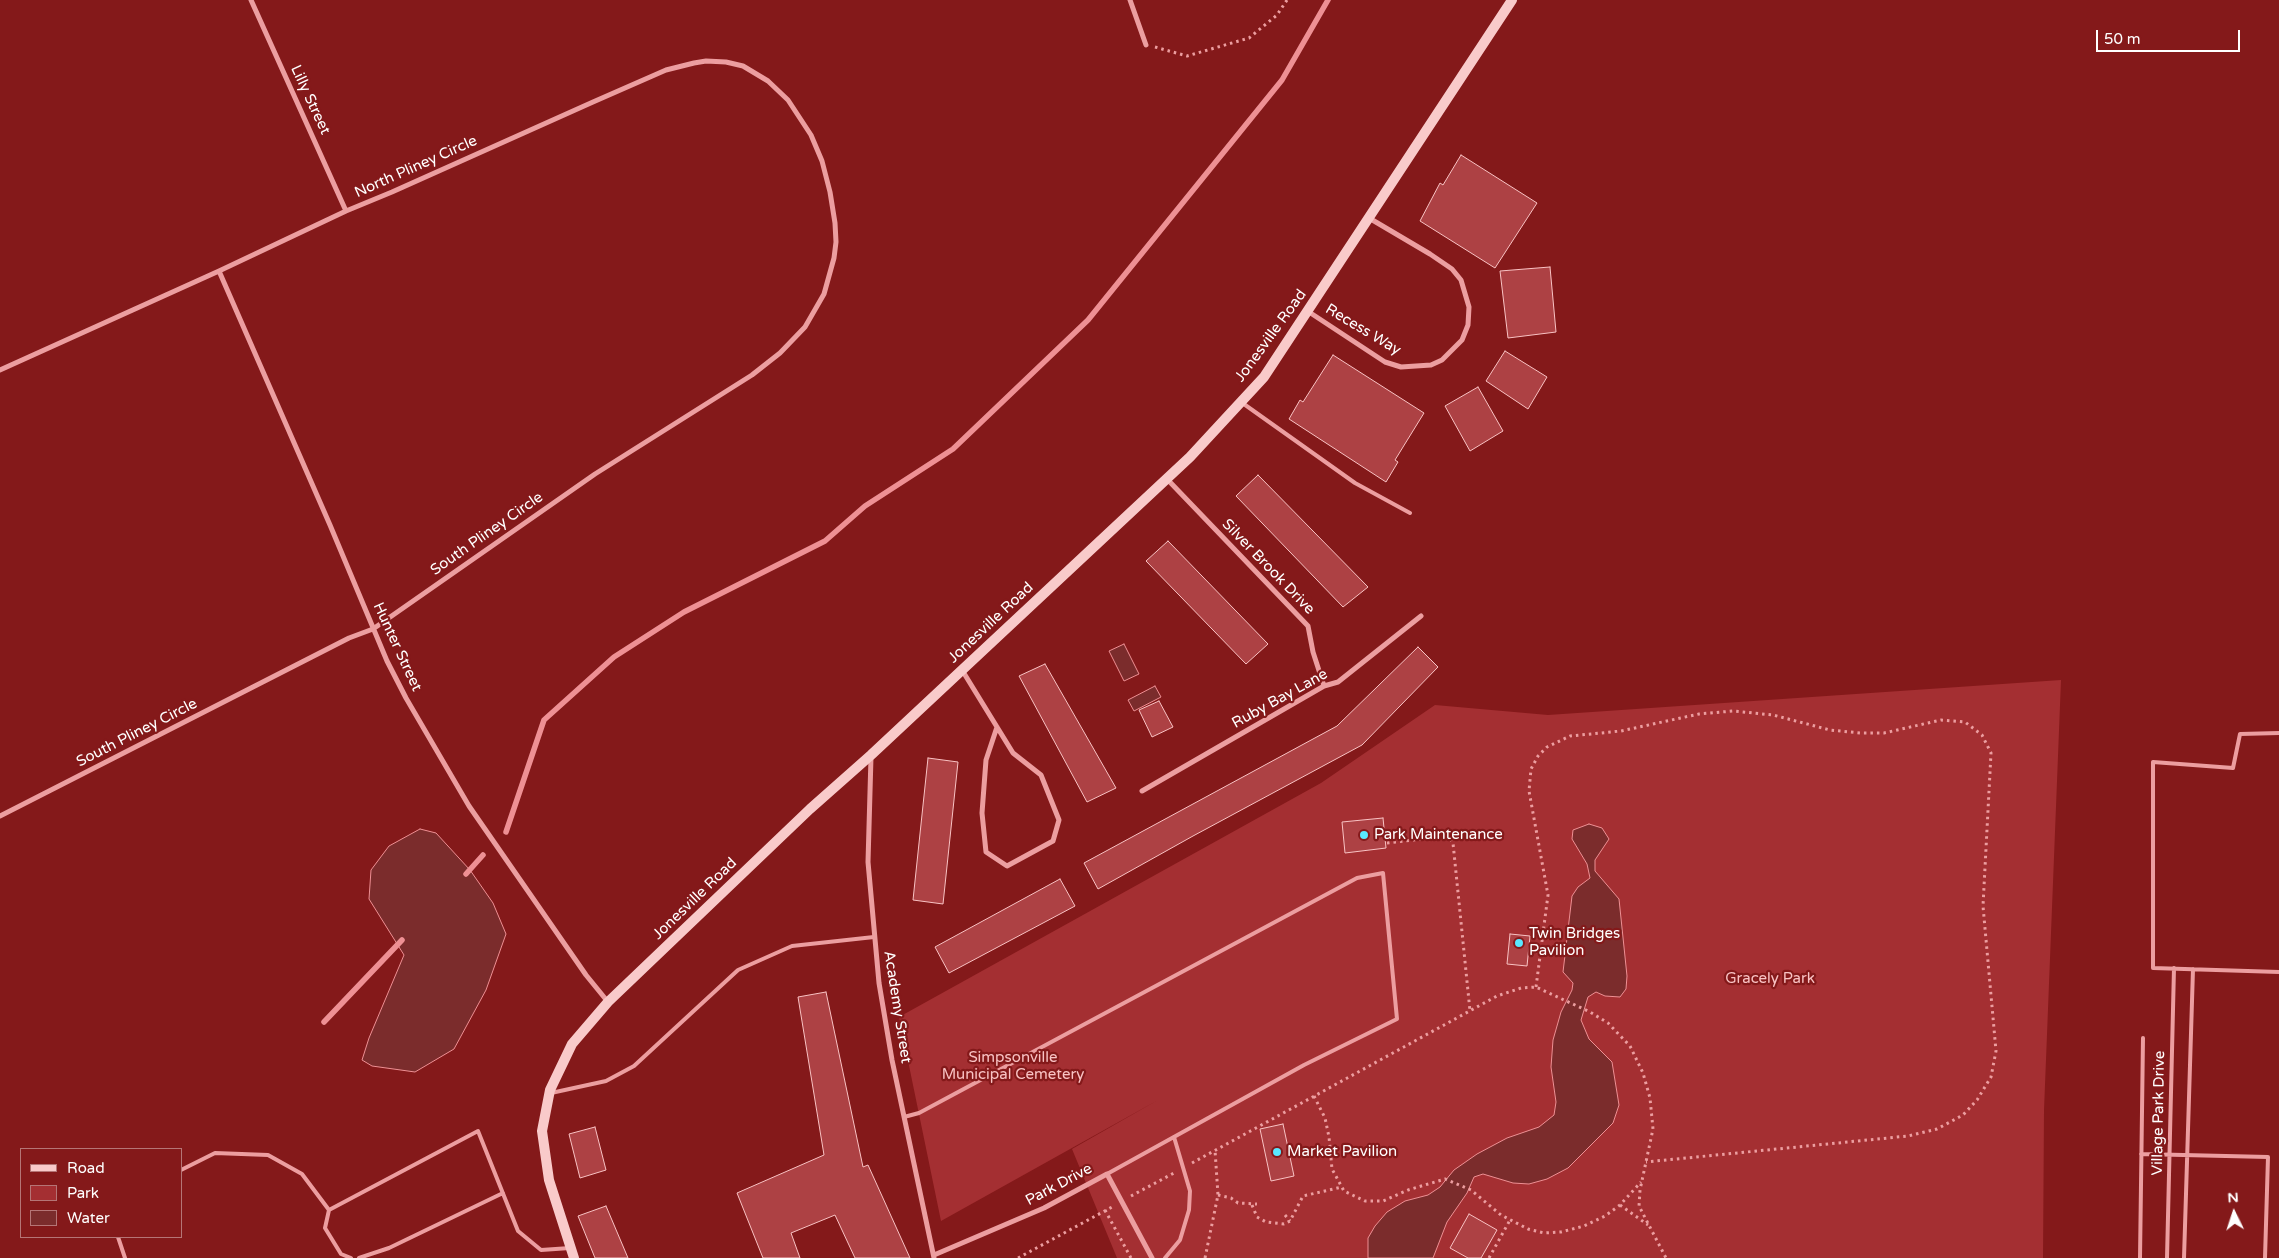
<!DOCTYPE html>
<style>
body{margin:0}
#map{position:relative;width:2279px;height:1258px;overflow:hidden;background:#84191a;font-family:"Varela Round",sans-serif}
canvas{display:block}
.legend{position:absolute;left:20px;top:1148px;width:162px;height:90px;box-sizing:border-box;background:#84191a;border:1px solid #b57576;margin:0;padding:6px 9px;list-style:none;font-size:15px;color:#fff}
.legend li{display:flex;align-items:center;gap:10px;height:25px}
.legend b{width:25px;border:1px solid #b57576}
.north{position:absolute;left:2209px;top:1188px;width:50px;height:50px;-webkit-text-stroke:4px #84191a;paint-order:stroke;rotate:356deg;font-size:14px;font-weight:700;line-height:20px;text-align:center;color:#fff}
.north::after{content:'';display:block;margin:auto;width:18px;height:22px;background:#fff;clip-path:polygon(50% 0,100% 100%,50% 72%,0 100%)}
.scale{position:absolute;left:2096px;top:30px;width:144px;height:22px;box-sizing:border-box;border:2px solid #fff;border-top:0;padding-left:6px;font-size:15px;line-height:18px;white-space:nowrap;color:#fff;-webkit-text-stroke:4px #84191a;paint-order:stroke}
</style>
<div id="map">
<canvas width="2279" height="1258"></canvas>
<ul class="legend">
<li><b style="height:6px;background:#f9caca"></b>Road</li>
<li><b style="height:14px;background:#a42f32"></b>Park</li>
<li><b style="height:14px;background:#7b2c2c"></b>Water</li>
</ul>
<div class="north">N</div>
<div class="scale">50 m</div>
</div>
<script>
const ctx = document.querySelector('canvas').getContext('2d');
ctx.lineJoin = 'round';
function fill(path, color) {
  ctx.fillStyle = color;
  ctx.fill(path, 'evenodd');
}
function shape(rows) {
  const path = new Path2D();
  for (const r of rows) {
    path.moveTo(r[0], r[1]);
    for (let i = 2; i < r.length; i += 2) path.lineTo(r[i], r[i + 1]);
  }
  return path;
}
function strokePath(path, color, width, dash) {
  ctx.strokeStyle = color;
  ctx.lineWidth = width;
  ctx.lineCap = dash ? 'butt' : 'round';
  ctx.setLineDash(dash || []);
  ctx.stroke(path);
}
function drawText(font, color, halo, rows, align = 'center') {
  ctx.font = font + ' "Varela Round",sans-serif';
  ctx.lineWidth = 4.5;
  ctx.setLineDash([]);
  ctx.textBaseline = 'middle';
  ctx.strokeStyle = halo;
  ctx.fillStyle = color;
  for (const [text, x, y, turn = 0] of rows) {
    ctx.save();
    ctx.translate(x, y);
    ctx.rotate((+turn || 0) * Math.PI / 180);
    ctx.textAlign = isNaN(turn) ? turn : align;
    if (halo) ctx.strokeText(text, 0, 0);
    ctx.fillText(text, 0, 0);
    ctx.restore();
  }
}
fill(shape([
 [2061,680,2044,1110,2043,1258,1117,1258,1072,1149,1158,1100,941,1221,899,1017,1321,783,1435,705,1548,715]
]), '#a42f32');
const water = shape([
 [1124,644,1139,674,1124,681,1109,651,1124,644],
 [1155,686,1161,697,1134,711,1128,700,1155,686],
 [1589,824,1602,828,1609,839,1595,860,1595,871,1619,899,1627,976,1626,989,1620,997,1605,996,1596,992,1588,997,1581,1020,1589,1039,1612,1062,1619,1105,1613,1123,1568,1168,1547,1179,1529,1184,1513,1183,1483,1174,1474,1177,1467,1193,1447,1222,1433,1258,1368,1258,1368,1238,1375,1226,1387,1212,1405,1201,1428,1195,1440,1187,1454,1170,1477,1154,1507,1138,1539,1127,1554,1115,1556,1102,1551,1067,1553,1040,1561,1012,1572,990,1573,983,1563,972,1572,896,1578,887,1590,878,1587,864,1572,839,1573,830,1589,824],
 [420,829,436,833,470,870,493,903,506,934,486,990,454,1049,415,1072,372,1066,362,1060,369,1038,404,955,369,899,371,870,389,846,420,829]
]);
fill(water, '#7b2c2c');
strokePath(water, '#ee9094', 1);
strokePath(shape([
 [506,832,544,720,614,657,684,612,825,541,865,506,953,449,1088,320,1282,80,1328,0],
 [466,874,483,855],
 [324,1022,402,940]
]), '#ee9094', 5.5);
const building = shape([
 [1461,155,1537,203,1495,268,1420,221,1440,183,1443,185,1461,155],
 [1550,267,1556,332,1508,338,1500,271,1550,267],
 [1505,351,1547,377,1528,409,1486,381,1505,351],
 [1333,355,1424,413,1395,460,1398,462,1386,482,1289,419,1300,400,1303,402,1333,355],
 [1478,387,1503,431,1470,451,1445,406,1478,387],
 [1258,475,1368,587,1343,607,1236,496,1258,475],
 [1168,541,1268,644,1246,664,1146,561,1168,541],
 [1418,647,1438,667,1362,745,1193,836,1098,889,1084,863,1337,726,1418,647],
 [1045,664,1116,788,1087,802,1019,676,1045,664],
 [1159,701,1173,727,1152,737,1139,710,1159,701],
 [928,758,958,762,943,904,913,900,928,758],
 [1383,818,1386,848,1345,853,1342,822,1383,818],
 [1060,879,1075,906,949,973,935,947,1060,879],
 [1510,934,1530,936,1527,966,1507,964,1510,934],
 [826,992,863,1167,868,1165,910,1258,855,1258,835,1215,791,1233,800,1258,763,1258,737,1193,824,1155,798,997,826,992],
 [1283,1124,1294,1176,1271,1181,1260,1129,1283,1124],
 [595,1127,606,1170,580,1178,569,1134,595,1127],
 [606,1206,628,1258,595,1258,578,1216,606,1206],
 [1469,1214,1497,1230,1481,1258,1468,1258,1450,1248,1469,1214]
]);
fill(building, '#ad4144');
strokePath(building, '#f9c3c4', 1);
strokePath(shape([
 [1155,47,1187,56,1249,38,1277,15,1287,0],
 [1387,843,1448,836,1453,843,1470,1011],
 [1529,951,1541,952],
 [1536,987,1548,895,1529,791,1531,769,1538,756,1547,747,1570,736,1621,731,1699,714,1733,711,1773,715,1830,730,1860,733,1884,733,1941,720,1965,722,1982,735,1991,753,1983,906,1996,1051,1991,1077,1977,1100,1963,1115,1937,1129,1908,1136,1646,1162],
 [1314,1096,1325,1118,1329,1137,1332,1169,1344,1191,1365,1201,1383,1201,1408,1190,1445,1179,1471,1190,1501,1215,1528,1229,1544,1233,1561,1232,1584,1226,1605,1216,1620,1205,1641,1182],
 [1192,1163,1497,996,1521,988,1536,987,1590,1012,1608,1023,1630,1046,1643,1073,1650,1098,1653,1129,1640,1190,1639,1206,1666,1258],
 [1218,1195,1231,1198,1238,1203,1257,1204],
 [1131,1196,1174,1173],
 [1252,1205,1257,1217,1266,1222,1284,1224,1290,1221,1303,1196,1342,1187],
 [1620,1205,1648,1225],
 [1105,1210,1131,1258],
 [1285,1215,1290,1221],
 [1018,1258,1112,1207],
 [1205,1258,1218,1195,1215,1150],
 [1489,1258,1510,1220]
]), '#ec9ea0', 3, [2.5, 4]);
strokePath(shape([
 [1241,402,1355,483,1410,513],
 [2279,733,2240,734,2233,768,2153,762,2153,968,2279,972],
 [551,1093,606,1081,634,1066,738,970,792,946,874,937],
 [904,1117,919,1113,1357,878,1383,873,1397,1019,1304,1065,1107,1174],
 [2141,1154,2268,1157,2265,1258],
 [181,1170,215,1153,268,1155,302,1174,329,1210],
 [118,1237,125,1258],
 [351,1258,341,1254,325,1228,329,1210,478,1131,518,1231,541,1250,570,1248],
 [359,1258,389,1248,503,1193],
 [1165,1258,1180,1240,1189,1210,1190,1191,1174,1137],
 [2140,1258,2143,1038],
 [2167,1258,2174,968],
 [2184,1258,2193,969]
]), '#ec9ea0', 4);
strokePath(shape([
 [251,0,346,211],
 [1130,0,1146,45],
 [219,271,330,525,387,661,406,698,469,806,586,975,608,1002],
 [1309,312,1385,362,1401,367,1431,365,1442,360,1462,340,1468,325,1469,307,1461,280,1452,269,1430,254,1369,218],
 [0,370,219,271,346,211,392,192,593,102,666,70,694,63,706,61,726,62,743,66,768,81,788,100,811,135,822,161,830,192,835,223,836,242,834,258,824,294,805,327,780,353,752,375,595,474,373,629,349,638,0,816],
 [1167,479,1308,626,1313,652,1324,686],
 [962,670,997,727,1013,753,1041,775,1059,820,1053,841,1007,866,986,852,982,813,986,760,997,727],
 [871,757,868,862,879,983,892,1060,934,1258],
 [1142,791,1324,686,1338,682,1421,616],
 [934,1255,1044,1208,1107,1174,1152,1258]
]), '#ec9ea0', 5);
strokePath(shape([
 [574,1258,549,1180,542,1131,550,1090,572,1044,608,1002,810,809,871,755,1190,457,1264,377,1512,0]
]), '#f9caca', 10);
for (const [x, y, r, color] of [
 [1364,835,5,"#59e8ff"],
 [1519,943,5,"#59e8ff"],
 [1277,1152,5,"#59e8ff"]
]) {
  const dot = new Path2D();
  dot.arc(x, y, r, 0, 2 * Math.PI);
  ctx.fillStyle = color;
  ctx.fill(dot);
  strokePath(dot, '#84191a', 2);
}
drawText('15px', '#fff', '#84191a', [
 ["Lilly Street",310,100,65],
 ["North Pliney Circle",416,167,-24],
 ["Recess Way",1363,330,31],
 ["Jonesville Road",1271,336,-54],
 ["South Pliney Circle",487,534,-35],
 ["Silver Brook Drive",1268,567,46],
 ["Jonesville Road",991,623,-43],
 ["Hunter Street",397,647,65],
 ["Ruby Bay Lane",1280,699,-29],
 ["South Pliney Circle",137,733,-27],
 ["Jonesville Road",695,899,-44],
 ["Academy Street",897,1007,81],
 ["Village Park Drive",2159,1113,-89],
 ["Park Drive",1059,1185,-28]
]);
drawText('15px', '#fff', '#84191a', [
 ["Park Maintenance",1374,835],
 ["Twin Bridges",1529,934],
 ["Pavilion",1529,951],
 ["Market Pavilion",1287,1152]
], 'left');
drawText('15px', '#f9c3c4', '#84191a', [
 ["Gracely Park",1770,979],
 ["Simpsonville",1013,1058],
 ["Municipal Cemetery",1013,1075]
]);
</script>
